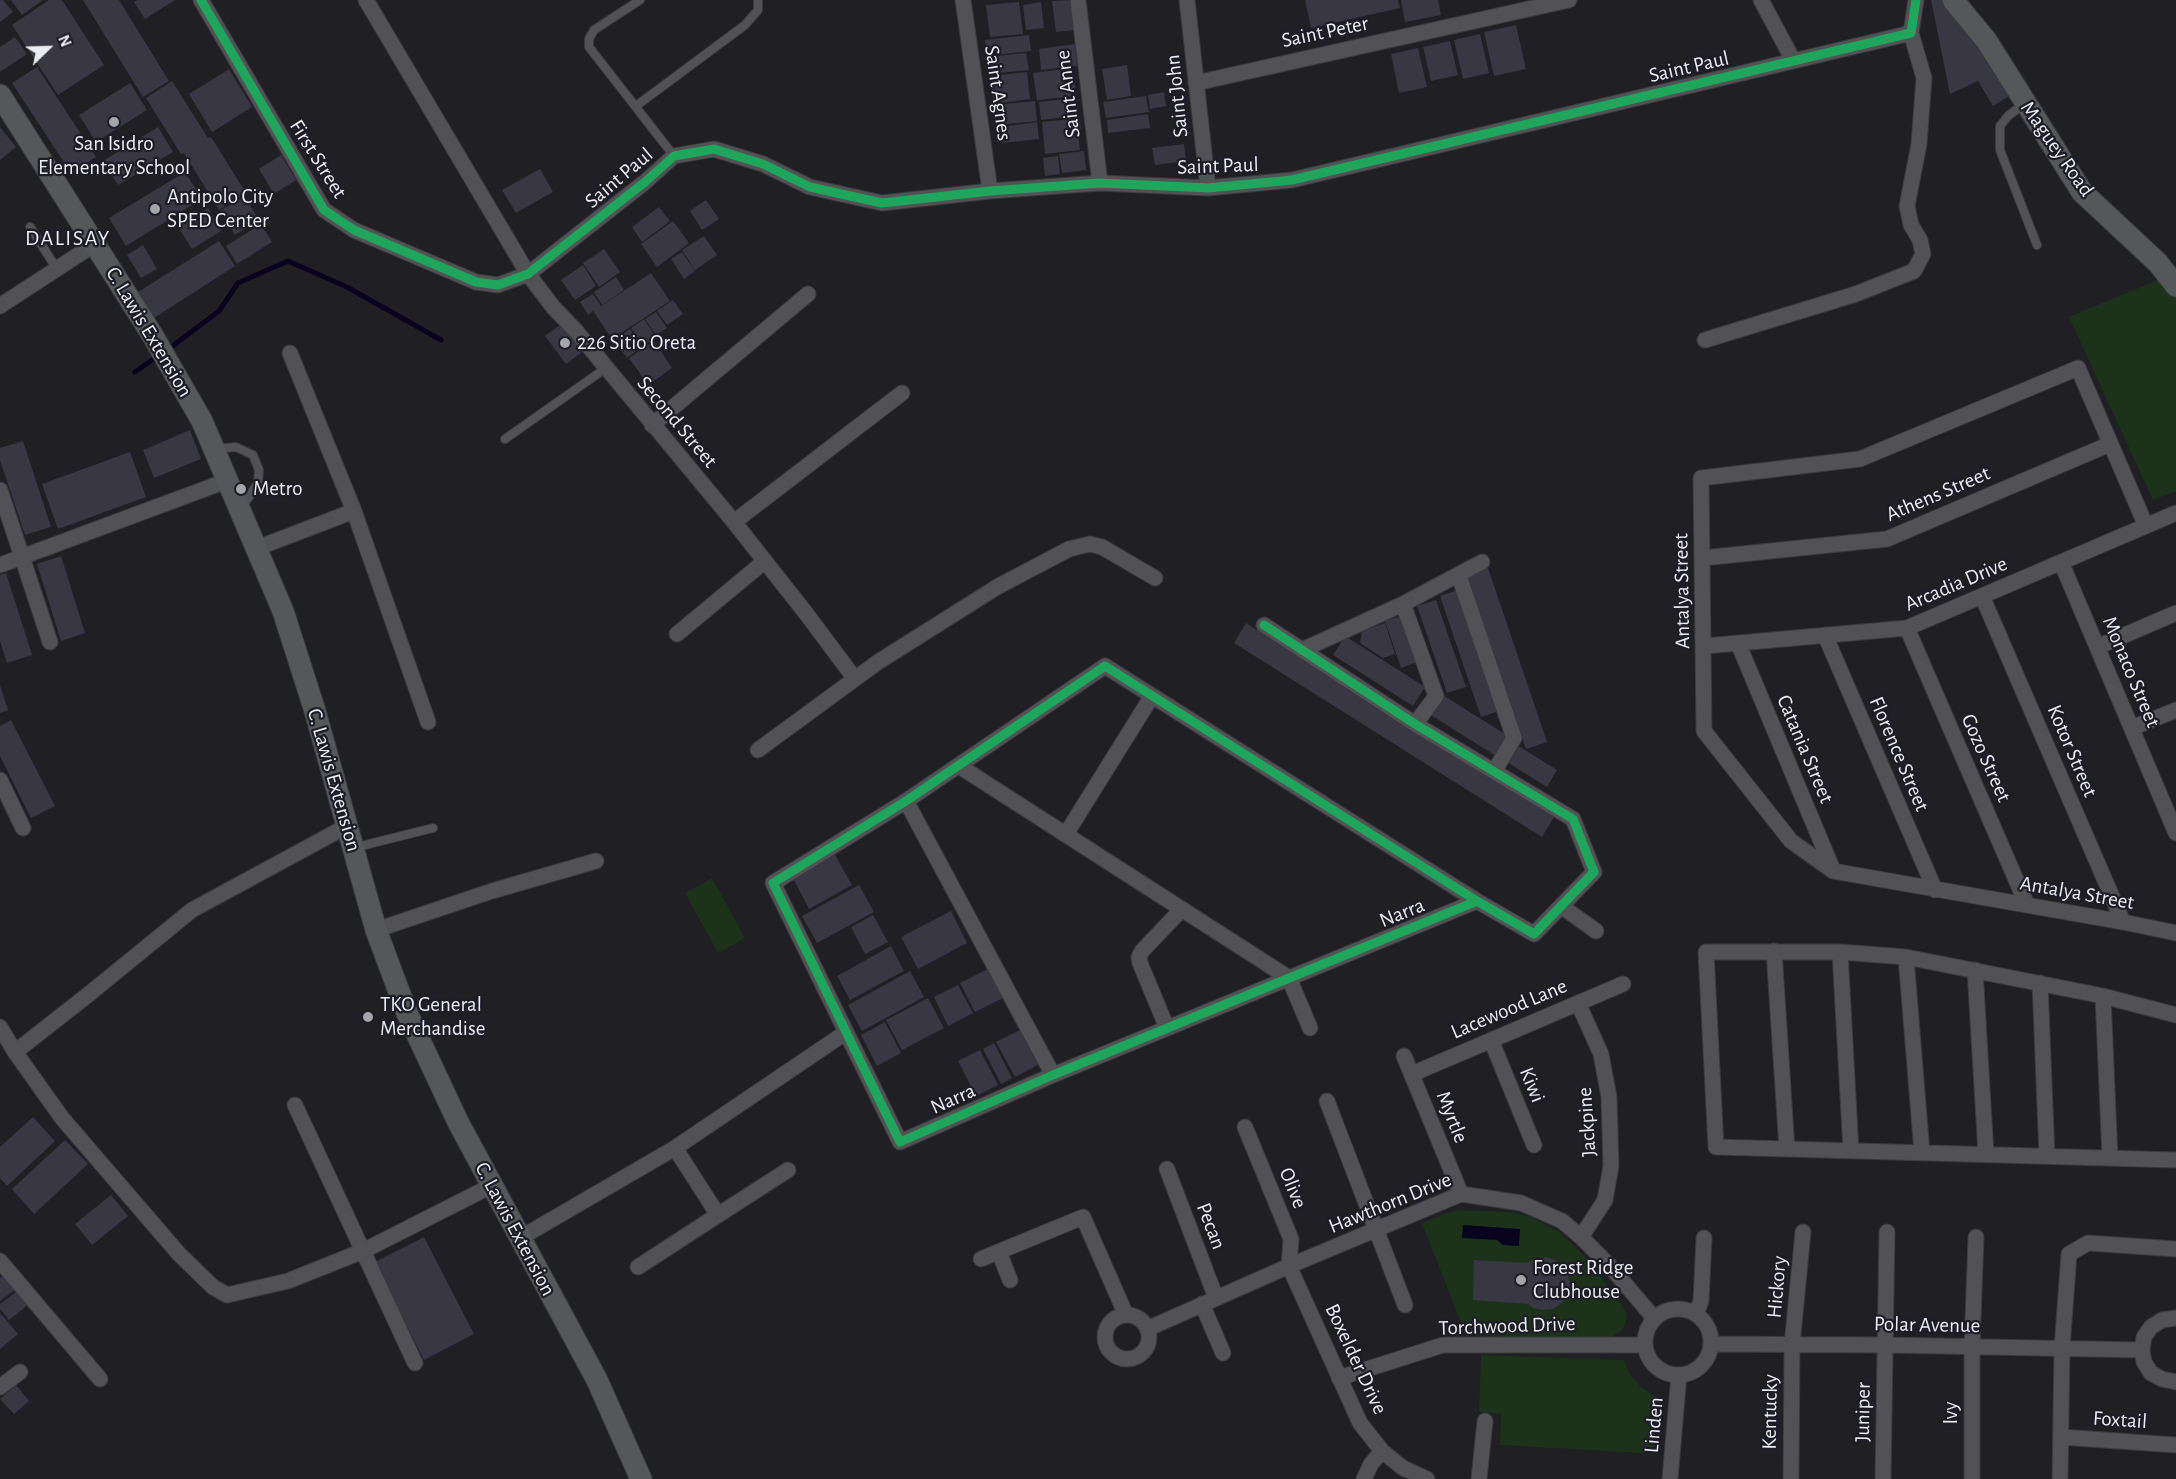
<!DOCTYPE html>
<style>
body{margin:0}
#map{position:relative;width:2176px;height:1479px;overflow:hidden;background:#1f1f24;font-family:"Alegreya Sans",sans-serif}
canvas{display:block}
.north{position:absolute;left:18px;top:18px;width:60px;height:60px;-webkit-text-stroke:4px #1d1c27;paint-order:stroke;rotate:67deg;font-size:16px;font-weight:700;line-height:24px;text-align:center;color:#ececf4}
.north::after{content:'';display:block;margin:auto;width:21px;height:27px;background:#ececf4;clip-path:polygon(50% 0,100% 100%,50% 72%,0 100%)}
</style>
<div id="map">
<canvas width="2176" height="1479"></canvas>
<div class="north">N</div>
</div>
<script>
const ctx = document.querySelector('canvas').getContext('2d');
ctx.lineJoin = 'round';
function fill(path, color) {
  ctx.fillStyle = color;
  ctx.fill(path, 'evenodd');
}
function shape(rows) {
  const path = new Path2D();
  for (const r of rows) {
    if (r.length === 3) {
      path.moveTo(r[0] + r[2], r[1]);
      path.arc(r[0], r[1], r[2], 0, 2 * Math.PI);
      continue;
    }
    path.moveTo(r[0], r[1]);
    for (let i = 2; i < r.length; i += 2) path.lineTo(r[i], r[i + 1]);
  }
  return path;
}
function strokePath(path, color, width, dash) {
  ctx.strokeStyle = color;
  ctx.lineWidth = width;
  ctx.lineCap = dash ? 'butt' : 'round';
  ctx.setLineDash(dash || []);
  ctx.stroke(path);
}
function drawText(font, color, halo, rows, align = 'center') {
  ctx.font = font + ' "Alegreya Sans",sans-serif';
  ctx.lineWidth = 4.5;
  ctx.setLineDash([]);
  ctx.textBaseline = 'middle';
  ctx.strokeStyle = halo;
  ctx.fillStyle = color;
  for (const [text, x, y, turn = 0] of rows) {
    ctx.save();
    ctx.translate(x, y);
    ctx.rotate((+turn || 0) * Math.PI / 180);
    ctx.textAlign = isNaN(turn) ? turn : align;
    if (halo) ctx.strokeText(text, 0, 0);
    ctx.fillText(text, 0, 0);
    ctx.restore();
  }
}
fill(shape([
 [2165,277,2176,293,2176,491,2153,500,2069,317],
 [712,878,745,938,718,953,685,893],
 [1459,1210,1507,1212,1531,1217,1561,1233,1585,1257,1615,1295,1627,1314,1623,1330,1612,1337,1597,1339,1466,1336,1422,1223,1443,1214],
 [1481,1355,1624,1360,1629,1373,1641,1387,1660,1400,1660,1454,1500,1445,1501,1414,1479,1412]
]), '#1c321a');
fill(shape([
 [1463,1225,1520,1229,1519,1246,1503,1245,1497,1240,1462,1238]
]), '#090320');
strokePath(shape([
 [166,351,219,311,238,283,288,261,347,287,441,340],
 [135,372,158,356]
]), '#090320', 5);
fill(shape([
 [0,0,3,0,13,12,0,22],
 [11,0,43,0,22,15],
 [49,0,62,0,104,65,58,95,12,25],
 [83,0,119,0,169,81,143,97],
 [138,0,175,0,145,19,134,2],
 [1071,0,1074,30,1056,32,1052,1],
 [1305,0,1398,0,1400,8,1311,28],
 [1401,0,1438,0,1441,15,1405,22],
 [1931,0,1951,0,2013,94,1993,106,1978,81,1950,94],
 [1019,2,1023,34,990,37,986,5],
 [1041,2,1044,28,1026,30,1023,5],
 [1516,25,1526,69,1494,76,1484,32],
 [1480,34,1489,73,1463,79,1454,40],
 [1029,35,1031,51,986,56,985,40],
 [15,37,27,54,0,72,0,47],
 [1450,41,1458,75,1431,81,1423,47],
 [1075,44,1077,66,1041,70,1039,49],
 [1418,48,1427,87,1399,93,1391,54],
 [1026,53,1029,70,989,74,987,57],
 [1127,65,1131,96,1107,100,1102,69],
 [37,67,96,157,71,173,12,83],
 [1073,68,1076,96,1037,100,1033,73],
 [229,69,252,107,212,132,189,94],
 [1027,72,1030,99,994,104,990,76],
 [172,81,208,138,211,137,246,193,219,210,184,153,181,154,146,98],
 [130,83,147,110,96,142,79,115],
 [1164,92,1166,106,1150,109,1148,95],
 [1146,96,1149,112,1106,118,1103,102],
 [1072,98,1074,116,1041,120,1039,102],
 [1035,101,1037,121,997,125,995,105],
 [1148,114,1150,128,1108,133,1107,120],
 [1080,118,1081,132,1078,132,1080,150,1045,154,1042,122],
 [1037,122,1039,139,1002,143,1001,127],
 [0,127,16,147,0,160],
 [158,127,173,152,118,185,103,161],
 [1184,144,1186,161,1155,165,1152,148],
 [1084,151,1086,170,1062,173,1059,154],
 [281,155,296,180,274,194,259,169],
 [1058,156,1060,174,1045,176,1043,158],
 [540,169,553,192,516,213,502,190],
 [185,172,202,199,126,246,109,218],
 [244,196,259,220,235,235,220,211],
 [706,200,719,219,702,230,690,211],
 [659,207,670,221,642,242,632,227],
 [208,208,221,231,192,249,178,227],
 [673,221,689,243,657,267,641,244],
 [261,224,272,242,237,264,226,246],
 [704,236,717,255,695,270,682,250],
 [219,241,235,266,154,318,138,292],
 [143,245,157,269,141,278,127,255],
 [604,249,620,272,599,287,583,263],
 [682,252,695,271,684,279,671,259],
 [583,265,596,286,575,300,561,280],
 [651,273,670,301,612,339,593,311,588,315,580,302,593,294,601,306],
 [616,277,624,290,602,305,594,292],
 [673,300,683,314,667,325,657,311],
 [656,312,667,328,656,335,645,319],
 [644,319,656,337,643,346,631,328],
 [563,323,585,350,566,364,545,336],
 [630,329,642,347,627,358,614,340],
 [654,341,672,368,648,385,629,358],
 [190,430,201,459,154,478,143,450],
 [23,441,51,527,25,535,0,460,0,448],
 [130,452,146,497,58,529,42,484],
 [61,556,85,633,61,641,37,564],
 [1488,568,1547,742,1526,749,1467,575],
 [6,573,32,655,7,663,0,641,0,575],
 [1458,590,1499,711,1481,717,1440,596],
 [1436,600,1466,687,1447,693,1417,606],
 [1404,615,1420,661,1401,668,1385,621],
 [1246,623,1554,817,1542,837,1234,643],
 [1385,623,1395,654,1383,658,1360,643,1362,631],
 [1345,636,1425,687,1413,706,1333,655],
 [0,685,8,710,0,713],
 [1441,694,1508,736,1496,756,1429,714],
 [11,720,55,806,31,818,0,756,0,726],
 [1517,745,1557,770,1547,787,1507,762],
 [834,853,852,885,809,909,792,876],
 [859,885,874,912,817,943,802,916],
 [951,911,967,943,918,969,901,937],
 [873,915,888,942,865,954,851,927],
 [891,946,904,971,850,1000,837,976],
 [990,968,1005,997,975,1012,960,983],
 [910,971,924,997,862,1031,848,1005],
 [958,985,973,1013,948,1026,934,997],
 [928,998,944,1028,902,1050,886,1020],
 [885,1022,901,1053,877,1066,861,1035],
 [1020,1030,1038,1065,1015,1077,996,1042],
 [994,1043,1012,1078,1001,1084,983,1049],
 [980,1050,998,1085,976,1096,958,1061],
 [33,1117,55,1141,7,1186,0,1178,0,1147],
 [65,1140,88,1164,34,1214,12,1189],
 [111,1195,128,1216,92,1245,75,1224],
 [424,1237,474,1334,424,1360,375,1262],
 [1545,1257,1555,1260,1563,1266,1568,1275,1570,1285,1568,1295,1562,1303,1553,1309,1543,1310,1533,1308,1528,1304,1473,1300,1474,1260,1527,1263,1534,1259],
 [5,1274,16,1289,0,1301,0,1278],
 [19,1290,29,1304,9,1320,0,1309,0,1304],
 [0,1313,18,1334,0,1349],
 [16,1385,29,1401,14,1414,0,1399]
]), '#383743');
const lane = shape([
 [640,0,594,30,589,39,589,47,674,156],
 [2025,103,2008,116,2000,126,2000,150,2037,245],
 [636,106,745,25,758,10,758,0],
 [30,227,57,269],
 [505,439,606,368],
 [216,449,236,447,253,455,259,470,258,483,243,506],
 [353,848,433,828]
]);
const street = shape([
 [201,0,324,210,354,230,476,282,498,285,528,274,645,182,674,156,714,149,763,164,810,187,882,203,990,191,1100,183,1208,188,1292,180,1911,33,1916,0],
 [366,0,528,274,553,307,576,331,734,522,805,612,855,679],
 [963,0,990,191],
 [1078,0,1100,183],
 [1187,0,1208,188],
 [1761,0,1793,60],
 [1196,83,1569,0],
 [0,306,95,244],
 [1705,340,1856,294,1914,271,1923,254,1920,240,1911,225,1907,206,1919,144,1924,78,1911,33],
 [290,353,354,511,428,722],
 [652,425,808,294],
 [0,490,50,642],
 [734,522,902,393],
 [2146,526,2078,368,1860,459,1701,478,1704,731,1791,841,1833,871,2123,922,2176,933],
 [257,548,354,511],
 [1703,558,1887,539,2110,444],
 [2061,562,2176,833],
 [0,565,229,480],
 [1459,576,1514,738,1495,770],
 [1982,596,2123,922],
 [1403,604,1436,696,1415,724],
 [1264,625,1415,724,1573,819,1594,872,1534,934,1477,901,1105,666,906,801,773,883,900,1142,1053,1075,1477,901],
 [1907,628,2027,905],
 [677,634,765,561],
 [1825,635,1935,890],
 [1738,643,1833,870],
 [1705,646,1907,628,2176,513],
 [2097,647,2176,613],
 [1302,650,1403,604,1482,562],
 [2132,728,2176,710],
 [758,750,878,662,997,587,1069,549,1090,544,1102,547,1155,578],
 [959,766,1289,978,1310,1028],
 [0,780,23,828],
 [906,801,1053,1075],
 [1066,834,1152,696],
 [1561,906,1596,931],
 [376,930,492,891,596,861],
 [1774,951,1787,1149],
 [1840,952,1851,1151],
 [1906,957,1922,1153],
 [1975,970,1986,1154],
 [2040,983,2047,1156],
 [2103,996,2110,1158],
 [1578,1003,1601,1054,1609,1097,1611,1166,1605,1200,1581,1237],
 [2176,1015,2103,996,1906,957,1840,952,1706,952,1716,1147,2176,1160],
 [0,1027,15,1052,62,1118,179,1254,213,1287,227,1295,288,1281,363,1251,491,1186],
 [1167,1028,1140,963,1139,957,1142,951,1182,909],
 [1491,1040,1534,1145],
 [15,1052,89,994,192,910,347,826],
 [1404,1056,1461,1194],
 [1412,1074,1623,984],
 [1327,1101,1405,1305],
 [295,1105,415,1363],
 [1245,1127,1291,1239,1289,1266,1360,1423,1382,1451,1403,1468,1427,1479],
 [1167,1169,1216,1298],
 [718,1215,788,1170],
 [520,1238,675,1148,845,1033],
 [999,1252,1010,1280],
 [981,1259,1083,1217,1126,1315],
 [0,1261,100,1379],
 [638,1267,718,1215,675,1148],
 [1202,1304,1223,1353],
 [1678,1342,33],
 [1696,1314,1701,1301,1704,1238],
 [1127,1337,22],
 [2176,1318,2162,1320,2151,1327,2144,1337,2142,1350,2144,1362,2151,1373,2162,1379,2176,1382],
 [1147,1329,1289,1266,1461,1194,1521,1203,1562,1221,1581,1237,1608,1264,1654,1318],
 [1711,1344,1885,1345,2142,1350],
 [1339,1378,1443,1345,1645,1345],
 [0,1387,20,1372],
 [2061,1437,2176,1445],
 [1364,1479,1371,1464,1382,1451],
 [1479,1479,1485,1421],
 [1670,1479,1679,1375],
 [1791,1479,1792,1345,1803,1232],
 [1883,1479,1887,1232],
 [1972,1479,1972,1347,1976,1237],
 [2060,1479,2062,1348,2069,1254,2088,1243,2176,1249]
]);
const secondary = shape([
 [1953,0,1986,40,2082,192,2158,263,2176,286],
 [0,95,153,336,202,421,283,611,315,711,376,930,407,1013,458,1122,597,1380,641,1479]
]);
strokePath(lane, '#3a3a3f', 10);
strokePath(street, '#3a3a3f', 17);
strokePath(secondary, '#3a3a3f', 23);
strokePath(lane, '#525156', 8);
strokePath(street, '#525156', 15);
strokePath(secondary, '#555758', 21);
strokePath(shape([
 [201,0,324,210,354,230,476,282,498,285,528,274,645,182,674,156,714,149,763,164,810,187,882,203,990,191,1100,183,1208,188,1292,180,1911,33,1916,0],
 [1264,625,1415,724,1573,819,1594,872,1534,934,1477,901,1105,666,906,801,773,883,900,1142,1053,1075,1477,901]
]), '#20a55d', 9);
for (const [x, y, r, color] of [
 [114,122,6,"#a4a4ab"],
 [155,209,6,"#a4a4ab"],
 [565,343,6,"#a4a4ab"],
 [241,489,6,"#a4a4ab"],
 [368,1017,6,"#a4a4ab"],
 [1521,1280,6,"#a4a4ab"]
]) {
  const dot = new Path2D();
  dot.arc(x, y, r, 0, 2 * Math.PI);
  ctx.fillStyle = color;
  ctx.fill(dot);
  strokePath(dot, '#1d1c27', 2);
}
drawText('21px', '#ececf4', '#1d1c27', [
 ["Saint Peter",1325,32,-12],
 ["Saint Paul",1689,67,-13],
 ["Saint Agnes",998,93,82],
 ["Saint Anne",1068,94,-97],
 ["Saint John",1177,96,-96],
 ["Maguey Road",2057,149,55],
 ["First Street",318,159,58],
 ["Saint Paul",1218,166,-2],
 ["Saint Paul",619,178,-40],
 ["C. Lawis Extension",149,332,59],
 ["Second Street",677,422,50],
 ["Athens Street",1938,494,-23],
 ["Arcadia Drive",1956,584,-23],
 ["Antalya Street",1682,591,-91],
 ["Monaco Street",2131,672,67],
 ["Catania Street",1805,749,67],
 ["Kotor Street",2072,751,67],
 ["Florence Street",1899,754,67],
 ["Gozo Street",1986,758,66],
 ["C. Lawis Extension",334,780,74],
 ["Antalya Street",2077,893,10],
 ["Narra",1402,913,-22],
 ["Lacewood Lane",1509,1009,-23],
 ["Kiwi",1532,1085,68],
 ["Narra",953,1099,-24],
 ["Myrtle",1452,1117,68],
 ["Jackpine",1587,1122,-94],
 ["Olive",1293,1188,68],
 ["Hawthorn Drive",1390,1203,-22],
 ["Pecan",1211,1226,69],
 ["C. Lawis Extension",515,1229,62],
 ["Hickory",1777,1287,-85],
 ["Polar Avenue",1927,1325,1],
 ["Torchwood Drive",1507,1326,-2],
 ["Boxelder Drive",1356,1359,65],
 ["Kentucky",1770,1412,-89],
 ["Juniper",1863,1412,-89],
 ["Ivy",1951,1413,-90],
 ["Foxtail",2120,1420,4],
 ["Linden",1654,1425,-85]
]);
drawText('21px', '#ececf4', '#1d1c27', [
 ["San Isidro",114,144,"center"],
 ["Elementary School",114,168,"center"],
 ["Antipolo City",167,197],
 ["SPED Center",167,221],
 ["226 Sitio Oreta",577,343],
 ["Metro",253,489],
 ["TKO General",380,1005],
 ["Merchandise",380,1029],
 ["Forest Ridge",1533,1268],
 ["Clubhouse",1533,1292]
], 'left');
ctx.letterSpacing = '1.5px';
drawText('22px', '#ececf4', '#1d1c27', [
 ["DALISAY",68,238]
]);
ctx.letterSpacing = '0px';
</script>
